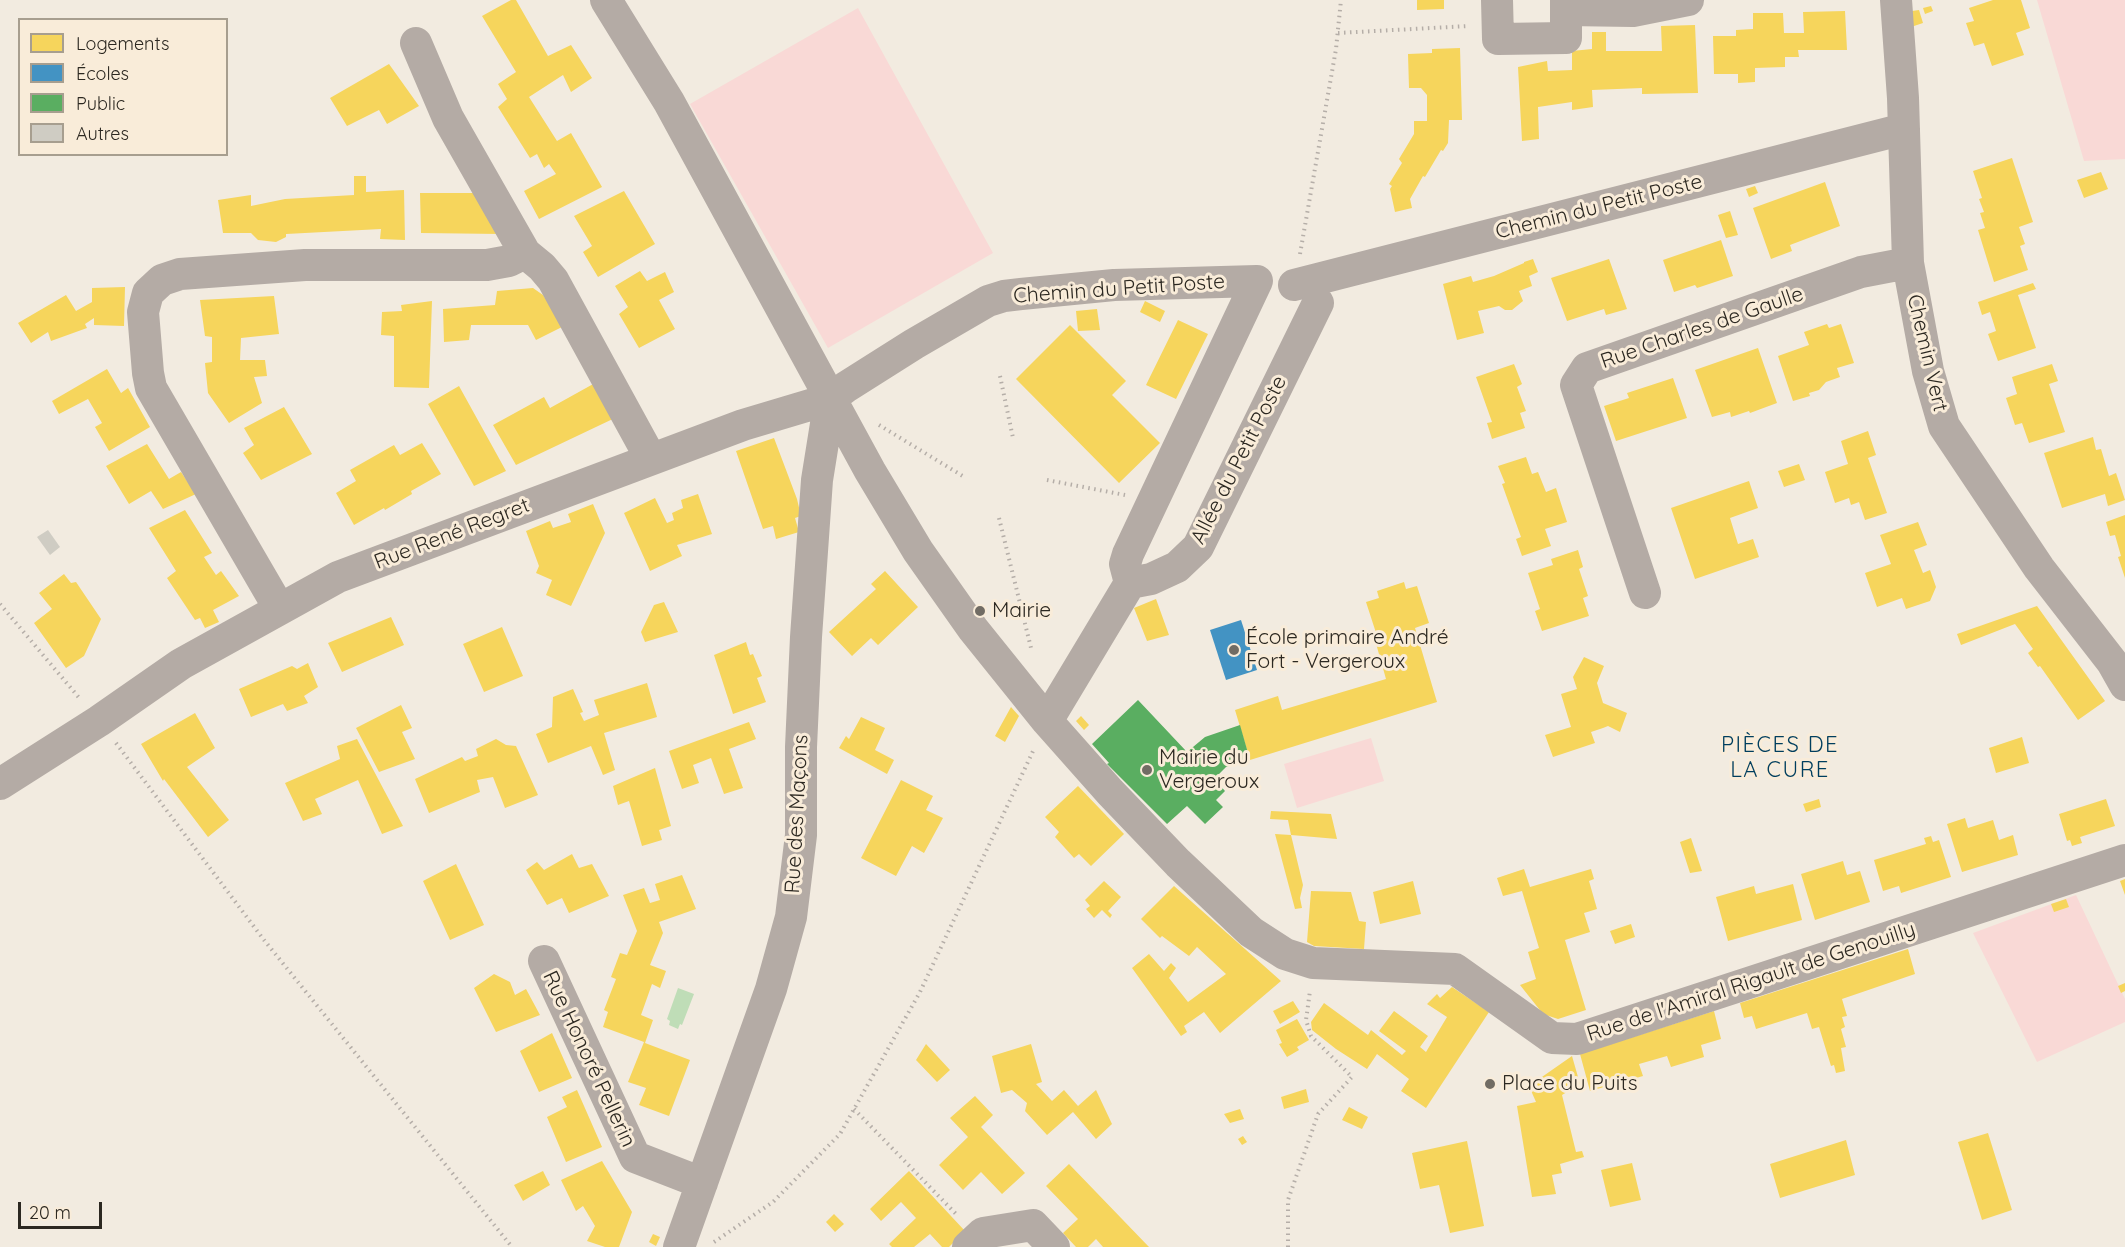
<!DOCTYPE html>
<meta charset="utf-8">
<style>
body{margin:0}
#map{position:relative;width:2125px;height:1247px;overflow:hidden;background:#f2ebe0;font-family:Quicksand,sans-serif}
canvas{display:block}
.legend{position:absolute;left:18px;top:18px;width:210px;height:138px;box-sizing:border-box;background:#f9ecd9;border:2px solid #a79e8f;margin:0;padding:8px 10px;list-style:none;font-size:18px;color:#2c2821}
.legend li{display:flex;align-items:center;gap:12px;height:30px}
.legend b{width:30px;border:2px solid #a79e8f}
.scale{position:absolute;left:18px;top:1202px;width:84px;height:27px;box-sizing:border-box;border:3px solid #2c2821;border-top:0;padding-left:8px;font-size:18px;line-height:21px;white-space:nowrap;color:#2c2821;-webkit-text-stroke:4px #f9ecd9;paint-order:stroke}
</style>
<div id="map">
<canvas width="2125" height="1247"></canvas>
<ul class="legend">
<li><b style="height:16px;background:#f6d55c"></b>Logements</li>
<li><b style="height:16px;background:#4393c3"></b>Écoles</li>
<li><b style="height:16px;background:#5aae61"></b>Public</li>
<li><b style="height:16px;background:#cfccc3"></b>Autres</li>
</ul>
<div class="scale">20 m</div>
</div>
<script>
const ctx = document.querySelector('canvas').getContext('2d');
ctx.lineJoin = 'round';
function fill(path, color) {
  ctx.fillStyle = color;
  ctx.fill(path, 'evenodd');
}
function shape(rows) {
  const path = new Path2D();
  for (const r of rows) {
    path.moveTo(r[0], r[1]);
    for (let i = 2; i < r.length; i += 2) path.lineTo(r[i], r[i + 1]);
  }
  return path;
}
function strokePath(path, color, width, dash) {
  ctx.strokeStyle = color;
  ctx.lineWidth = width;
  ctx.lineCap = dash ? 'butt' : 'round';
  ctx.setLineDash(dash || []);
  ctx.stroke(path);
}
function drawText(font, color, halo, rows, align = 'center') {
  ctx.font = font + ' Quicksand,sans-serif';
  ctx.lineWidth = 6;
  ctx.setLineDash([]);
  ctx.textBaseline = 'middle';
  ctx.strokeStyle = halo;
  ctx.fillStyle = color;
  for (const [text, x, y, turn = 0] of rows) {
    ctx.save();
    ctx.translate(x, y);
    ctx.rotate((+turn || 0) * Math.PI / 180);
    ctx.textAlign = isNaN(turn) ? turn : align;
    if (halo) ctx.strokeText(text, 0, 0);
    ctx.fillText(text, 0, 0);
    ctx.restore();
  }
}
fill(shape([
 [2037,0,2125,0,2125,159,2084,161],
 [858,8,993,253,828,348,690,104],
 [1371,738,1384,781,1297,808,1284,764],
 [2076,895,2125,999,2125,1022,2037,1062,1973,933]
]), '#f9d9d6');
fill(shape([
 [678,988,694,994,682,1025,680,1024,678,1029,669,1025,670,1021,667,1019]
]), '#bfddb7');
fill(shape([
 [511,0,516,0,548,56,571,45,592,78,571,92,563,75,529,97,557,141,571,133,602,187,539,219,524,191,556,174,549,164,544,168,537,154,530,158,498,107,507,99,498,84,516,72,482,16],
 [1417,0,1444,0,1444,9,1417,10],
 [1993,0,2021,0,2030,28,2016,33,2024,55,1992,66,1984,43,1974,46,1966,23,1974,21,1969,8],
 [1931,6,1933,11,1925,14,1923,8],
 [1919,10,1923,23,1911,27,1912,11],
 [1845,11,1847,50,1798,50,1799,57,1785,57,1785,67,1755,68,1755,82,1738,83,1738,74,1714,74,1713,36,1736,36,1736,30,1753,29,1753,13,1783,13,1784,33,1804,33,1803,12],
 [1695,25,1698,93,1642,94,1642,88,1592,90,1593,107,1572,110,1572,102,1538,107,1539,139,1522,141,1518,67,1547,61,1548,71,1572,70,1572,51,1592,49,1592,32,1606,32,1606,51,1662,51,1661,26],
 [1460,48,1462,120,1449,120,1448,143,1443,151,1441,150,1425,177,1423,176,1410,199,1412,208,1395,212,1390,189,1392,186,1389,184,1402,163,1399,159,1414,134,1414,121,1427,121,1427,95,1421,88,1409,88,1408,54,1432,53,1432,49],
 [389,64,419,106,387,124,379,110,347,126,330,98],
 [2012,158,2033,222,2019,227,2025,244,2020,246,2028,270,1994,282,1978,230,1985,228,1980,213,1984,212,1979,199,1982,198,1973,171],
 [2101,172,2108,189,2084,198,2077,180],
 [354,176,366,176,366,192,404,190,405,240,380,239,381,229,286,234,286,237,276,242,258,240,251,233,223,233,218,200,251,195,251,206,285,199,354,195],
 [1825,182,1840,226,1790,245,1792,251,1771,259,1753,208],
 [1755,186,1758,193,1749,197,1746,189],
 [624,191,655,244,598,277,583,252,592,246,574,216],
 [420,193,478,193,501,234,421,233],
 [1730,211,1738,235,1726,238,1718,215],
 [1721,240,1733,276,1697,288,1695,285,1674,292,1663,260],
 [1533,259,1538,272,1529,276,1532,286,1519,291,1523,301,1512,310,1505,310,1499,306,1478,311,1484,333,1457,340,1443,284,1471,276,1473,282,1494,276,1524,263,1524,262],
 [1609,259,1627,309,1606,315,1604,309,1567,321,1551,278],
 [640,271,647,281,665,272,674,292,659,300,675,329,639,348,619,314,628,307,615,286],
 [2033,283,2036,289,2018,295,2036,348,1998,361,1988,334,1996,331,1990,312,1982,315,1978,302],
 [125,287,124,326,94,325,94,318,85,324,87,328,51,341,48,332,31,343,18,323,66,295,76,311,92,302,92,288],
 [533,288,543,295,564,326,536,340,528,325,471,325,469,340,444,342,443,309,495,305,497,291],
 [274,296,279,334,241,338,240,360,265,360,267,376,254,377,262,403,229,423,208,393,205,363,212,362,212,337,205,336,200,300],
 [432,301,429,388,394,387,394,336,381,335,382,312,402,311,401,305],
 [1145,301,1165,311,1160,322,1140,312],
 [1097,309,1100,330,1078,331,1076,311],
 [1178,320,1208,334,1176,399,1146,385],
 [1827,324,1829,328,1841,324,1854,363,1837,368,1840,377,1826,382,1819,390,1809,393,1810,396,1793,401,1778,356,1809,345,1804,332],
 [1070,325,1126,381,1112,395,1160,443,1119,483,1016,379],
 [1758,348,1777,403,1750,413,1749,411,1731,417,1730,412,1712,417,1695,370],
 [1514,364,1522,384,1517,387,1526,411,1520,413,1525,428,1492,439,1487,423,1492,422,1476,377],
 [2052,364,2058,381,2049,384,2065,432,2029,443,2022,423,2015,425,2006,398,2017,394,2012,377],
 [107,369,121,393,128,388,150,427,109,451,95,427,102,423,88,399,59,414,52,401],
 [1673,378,1687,418,1616,441,1604,406,1629,398,1627,393],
 [595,383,617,417,516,465,493,425,544,397,550,408],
 [459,386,506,471,474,486,428,404],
 [284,407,312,454,261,480,243,453,254,445,244,428],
 [1868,431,1876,455,1868,458,1887,513,1865,520,1859,502,1851,505,1849,498,1835,503,1825,472,1848,464,1841,441],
 [2093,437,2096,450,2101,449,2109,476,2116,473,2125,500,2108,506,2105,494,2062,508,2044,453],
 [774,438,797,499,801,516,795,518,799,532,776,539,773,526,763,529,736,451],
 [422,443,441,474,411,491,412,494,385,510,384,508,354,525,336,493,356,481,350,470,394,445,400,455],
 [147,444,169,479,181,472,196,494,163,509,151,491,129,504,106,466],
 [1526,457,1532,474,1538,472,1546,492,1556,488,1567,522,1545,529,1551,546,1522,556,1516,539,1521,537,1502,484,1505,483,1498,466],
 [1799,464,1805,480,1784,487,1778,471],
 [1749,481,1758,508,1730,518,1738,544,1753,539,1759,557,1695,579,1671,508],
 [698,494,712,534,677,545,682,556,650,571,624,513,655,498,667,523,674,520,672,513,683,508,681,500],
 [593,504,605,533,571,606,546,595,552,580,536,573,539,566,526,531,550,521,553,528,571,522,568,514],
 [185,510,212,553,204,557,216,575,221,571,239,596,213,610,219,622,205,628,200,618,195,620,167,578,176,571,149,528],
 [2125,515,2125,578,2118,557,2121,556,2115,535,2110,536,2106,522],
 [1918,522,1927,545,1914,550,1923,573,1930,570,1936,587,1930,601,1906,609,1902,598,1877,607,1865,573,1891,564,1880,535],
 [1578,550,1583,567,1579,569,1588,596,1583,598,1589,616,1542,631,1535,611,1540,609,1528,573,1553,565,1551,559],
 [885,571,918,607,878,645,871,638,852,656,829,632,876,589,871,584],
 [64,574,71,583,76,582,101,619,84,656,66,668,34,623,52,609,39,593],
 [1404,582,1406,589,1417,586,1429,623,1415,628,1437,702,1250,760,1235,710,1278,696,1282,710,1386,679,1375,640,1378,639,1366,602,1379,598,1377,591],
 [1156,599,1169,635,1147,641,1134,608],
 [664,602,678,632,645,642,641,632,654,605],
 [2037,606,2105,701,2078,720,2040,666,2038,667,2028,653,2033,649,2015,624,1961,645,1957,634],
 [391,617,404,645,342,672,328,643],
 [502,627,523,676,484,692,463,644],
 [746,642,750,655,753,654,762,676,757,678,766,702,733,714,714,655],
 [1584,657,1604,666,1597,683,1603,703,1627,713,1620,732,1608,726,1603,728,1591,732,1595,743,1553,757,1545,735,1571,727,1561,694,1577,689,1573,677],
 [308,663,318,687,304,696,308,703,287,711,283,704,251,717,239,689,292,666,297,669],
 [647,683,657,717,604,733,615,770,603,775,591,746,548,763,536,734,552,727,553,697,573,689,583,712,580,713,584,721,599,715,594,700],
 [401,705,412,728,402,732,415,759,379,772,356,728],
 [1011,707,1019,716,1005,742,995,736],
 [195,713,215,748,187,767,229,820,208,837,164,779,163,781,141,744],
 [1081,716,1089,725,1084,730,1076,721],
 [861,717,885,728,875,750,894,760,887,774,839,748,846,736,849,739],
 [749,722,756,739,729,749,743,788,724,794,711,758,693,765,699,783,682,789,669,751],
 [2022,737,2029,763,1996,773,1989,748],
 [357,739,403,826,382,834,358,780,315,799,322,814,303,821,285,783,340,759,337,746],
 [496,739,506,745,516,746,538,795,505,808,493,777,477,780,480,792,429,813,415,779,462,757,465,761,478,756,476,749],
 [655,768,671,826,659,830,662,840,642,846,629,801,618,805,613,786],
 [901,780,933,796,926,810,943,818,924,853,912,846,896,876,861,858],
 [1078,786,1124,834,1091,866,1079,854,1074,858,1055,837,1059,832,1045,817],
 [1819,799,1821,807,1806,812,1803,804],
 [2106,799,2115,826,2080,837,2082,843,2072,846,2070,840,2067,841,2059,814],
 [1271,811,1331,814,1337,839,1291,835,1288,820,1270,819],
 [1965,818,1968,828,1993,820,1999,840,2013,835,2018,855,1962,872,1947,824],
 [1275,834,1291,835,1303,885,1300,898,1302,908,1295,909],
 [1931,836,1933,842,1939,840,1951,877,1901,893,1899,886,1883,891,1874,860,1926,844,1924,838],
 [1691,838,1702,871,1690,873,1680,842],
 [572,854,579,868,592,864,609,896,569,913,562,898,547,905,526,870,537,862,544,870],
 [1843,861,1847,875,1860,871,1870,902,1815,920,1801,874],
 [456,864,484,925,450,940,423,881],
 [1524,869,1530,887,1591,869,1594,879,1589,881,1597,909,1584,913,1590,932,1565,940,1586,1010,1558,1019,1543,1014,1520,985,1536,979,1528,952,1539,948,1522,891,1503,896,1497,878],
 [682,875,696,909,659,922,663,933,650,965,666,971,660,988,652,984,641,1015,653,1020,645,1043,690,1060,669,1116,639,1105,646,1088,628,1082,644,1042,603,1027,608,1012,604,1010,616,979,611,977,620,953,627,955,637,931,623,895,644,888,650,903,660,900,655,884],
 [2125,879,2125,895,2120,881],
 [1104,881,1121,897,1108,911,1112,915,1110,918,1102,910,1094,918,1086,909,1090,906,1085,900],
 [1413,881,1421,914,1380,924,1373,892],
 [1793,884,1802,920,1728,941,1716,897,1754,886,1756,894],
 [1174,886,1281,981,1220,1033,1204,1012,1184,1026,1187,1032,1181,1036,1132,968,1149,954,1164,971,1171,963,1176,968,1169,978,1188,1002,1226,974,1197,947,1189,956,1162,936,1160,938,1141,919],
 [1311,891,1351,892,1359,921,1366,922,1364,949,1314,946,1307,942],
 [2066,899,2069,907,2054,912,2051,904],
 [1631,924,1635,937,1615,944,1610,931],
 [1908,949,1915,974,1842,999,1847,1016,1842,1017,1845,1027,1841,1029,1846,1047,1841,1048,1845,1071,1836,1073,1834,1065,1831,1066,1819,1027,1812,1029,1807,1013,1756,1029,1752,1016,1744,1018,1740,1003],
 [494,974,510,982,515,995,526,989,540,1015,496,1032,474,988],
 [2125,983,2125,991,2121,993,2118,986],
 [1452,987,1489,1012,1426,1108,1401,1091,1409,1079,1377,1054,1367,1069,1336,1049,1312,1030,1311,1022,1324,1003,1368,1035,1371,1030,1402,1055,1406,1051,1379,1031,1394,1011,1428,1036,1420,1047,1426,1052,1447,1017,1427,1004,1437,994,1440,998],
 [1293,1001,1300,1012,1280,1024,1273,1011],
 [1714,1011,1721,1039,1701,1045,1704,1057,1671,1067,1667,1056,1639,1064,1643,1076,1590,1091,1580,1054],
 [1297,1019,1309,1040,1297,1047,1299,1050,1287,1057,1279,1044,1282,1043,1276,1030],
 [552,1033,572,1078,539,1092,520,1051],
 [926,1044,950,1070,937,1082,916,1060],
 [1031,1044,1042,1082,1036,1084,1052,1101,1064,1090,1078,1106,1096,1090,1112,1124,1096,1139,1073,1112,1047,1135,1025,1111,1027,1103,1012,1090,1001,1093,992,1056],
 [1572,1056,1580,1084,1562,1095,1576,1152,1582,1151,1584,1157,1560,1164,1562,1173,1552,1175,1556,1194,1532,1197,1517,1106,1536,1102,1529,1086],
 [1306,1089,1309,1102,1284,1109,1281,1097],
 [577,1090,602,1147,566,1162,547,1117,567,1107,562,1097],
 [975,1096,993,1115,981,1127,1025,1173,1002,1194,981,1172,963,1190,939,1165,968,1137,950,1118],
 [1349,1107,1368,1117,1362,1129,1342,1120],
 [1240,1109,1244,1119,1230,1123,1224,1114],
 [1988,1133,2012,1210,1982,1220,1958,1142],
 [1243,1136,1247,1142,1242,1145,1238,1139],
 [1846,1140,1855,1175,1780,1198,1770,1164],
 [1467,1141,1484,1226,1450,1233,1439,1185,1420,1189,1412,1153],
 [602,1161,632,1212,619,1247,605,1247,587,1241,595,1226,583,1206,576,1211,561,1180],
 [1632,1163,1641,1200,1610,1207,1601,1170],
 [1069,1164,1149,1247,1103,1247,1096,1239,1088,1247,1076,1247,1063,1233,1078,1219,1046,1186],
 [543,1171,550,1185,523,1201,514,1185],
 [909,1171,965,1231,949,1247,942,1247,930,1234,914,1247,892,1247,889,1244,916,1218,901,1202,881,1221,870,1209],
 [834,1214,844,1224,835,1232,826,1222],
 [653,1234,660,1237,656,1246,649,1242]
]), '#f6d55c');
fill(shape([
 [1241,620,1257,670,1226,680,1210,630]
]), '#4393c3');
fill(shape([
 [1138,700,1187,752,1205,737,1240,725,1250,760,1226,767,1214,779,1225,791,1216,800,1223,807,1205,824,1187,806,1167,824,1107,764,1109,763,1092,744]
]), '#5aae61');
fill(shape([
 [48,530,60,547,50,555,37,537]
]), '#cfccc3');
strokePath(shape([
 [1338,33,1469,26],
 [1300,254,1336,49,1341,0],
 [1000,376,1013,438],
 [879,425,966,478],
 [1047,480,1125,495],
 [999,518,1032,652],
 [0,604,81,700],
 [116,743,264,940,512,1247],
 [854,1109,958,1216],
 [714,1242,773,1202,840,1134,920,992,1034,749],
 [1288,1247,1288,1200,1318,1114,1352,1077,1311,1036,1306,1020,1310,991]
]), '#b5aea8', 4, [1.5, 4.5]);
strokePath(shape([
 [606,0,669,102,870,471,918,551,973,629,1047,721,1110,792,1178,863,1251,932,1285,954,1313,963,1455,969,1552,1038,1577,1039,2125,860],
 [1497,0,1498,39,1566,38,1566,0],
 [1896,0,1903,98,1908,263,1928,371,1944,426,2039,568,2112,662,2125,685],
 [1567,10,1633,11,1688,0],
 [416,43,448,118,525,253],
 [1294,285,1904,129],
 [1130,583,1151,579,1177,567,1198,547,1318,303],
 [1645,593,1576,385,1587,368,1861,272,1908,263],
 [279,608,151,388,148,373,143,312,148,293,162,280,180,274,305,265,487,265,509,261,525,253,542,267,553,280,651,459],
 [0,784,99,721,181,664,338,577,743,425,830,399,846,387,914,344,988,301,1004,296,1021,294,1114,285,1257,281,1128,554,1125,564,1130,583,1047,721],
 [544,961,635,1157,702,1183],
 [679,1247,771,989,791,917,801,835,801,747,806,637,817,480,830,399],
 [968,1247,983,1233,1033,1225,1054,1247]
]), '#b4aba5', 32);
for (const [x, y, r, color] of [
 [980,611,6,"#716c64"],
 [1234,650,6,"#716c64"],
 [1147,770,6,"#716c64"],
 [1490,1084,6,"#716c64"]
]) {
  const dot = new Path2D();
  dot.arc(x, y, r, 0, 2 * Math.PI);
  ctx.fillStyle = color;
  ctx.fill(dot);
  strokePath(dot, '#f9ecd9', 2);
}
drawText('21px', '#2c2821', '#f9ecd9', [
 ["Chemin du Petit Poste",1599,207,-14],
 ["Chemin du Petit Poste",1119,289,-4],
 ["Rue Charles de Gaulle",1702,328,-19],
 ["Chemin Vert",1927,353,77],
 ["Allée du Petit Poste",1239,460,-63],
 ["Rue René Regret",452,534,-21],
 ["Rue des Maçons",797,814,-87],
 ["Rue de l'Amiral Rigault de Genouilly",1751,982,-18],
 ["Rue Honoré Pellerin",589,1059,65]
]);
drawText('21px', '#2c2821', '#f9ecd9', [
 ["Mairie",992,611],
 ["École primaire André",1246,638],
 ["Fort - Vergeroux",1246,662],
 ["Mairie du",1159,758],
 ["Vergeroux",1159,782],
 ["Place du Puits",1502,1084]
], 'left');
ctx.letterSpacing = '1.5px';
drawText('22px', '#003e5e', '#f9ecd9', [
 ["PIÈCES DE",1780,745],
 ["LA CURE",1780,770]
]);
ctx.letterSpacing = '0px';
</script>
